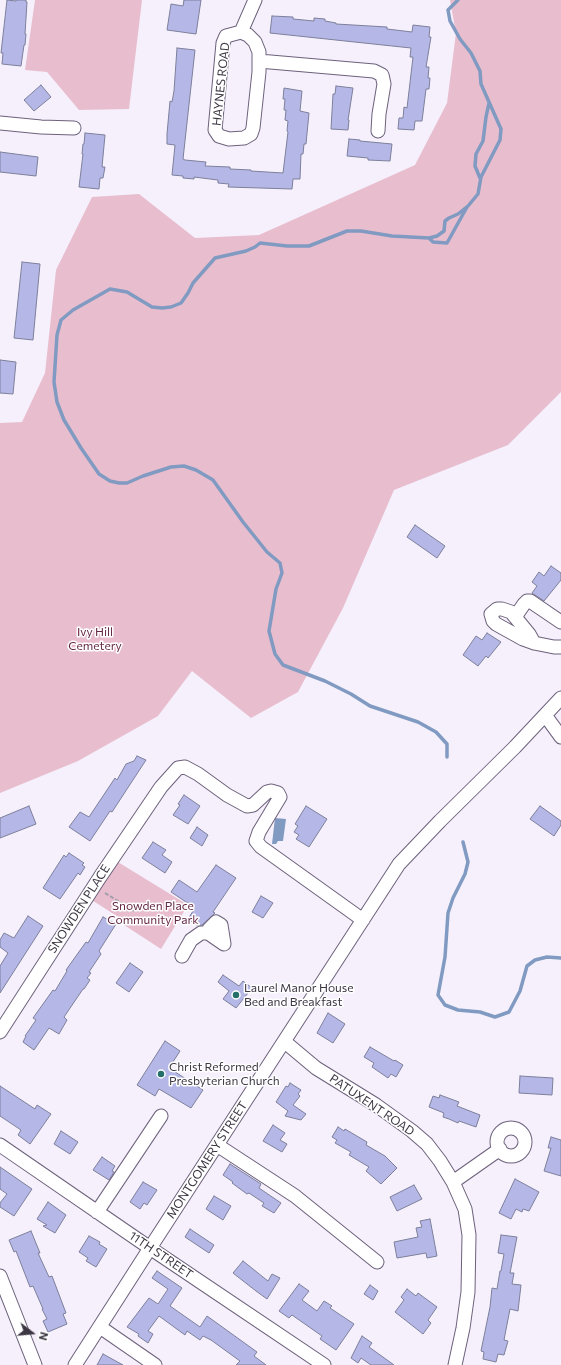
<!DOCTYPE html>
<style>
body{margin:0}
#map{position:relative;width:561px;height:1365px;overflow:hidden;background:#f5f0fc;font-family:Commissioner,sans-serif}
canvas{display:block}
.north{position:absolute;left:12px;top:1313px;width:40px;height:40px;-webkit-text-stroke:3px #fff;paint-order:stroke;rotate:106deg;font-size:11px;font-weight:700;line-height:16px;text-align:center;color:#3c3743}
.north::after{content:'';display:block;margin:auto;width:14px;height:18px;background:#3c3743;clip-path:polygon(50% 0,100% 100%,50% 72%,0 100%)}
</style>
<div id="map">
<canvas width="561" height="1365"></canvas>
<div class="north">N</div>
</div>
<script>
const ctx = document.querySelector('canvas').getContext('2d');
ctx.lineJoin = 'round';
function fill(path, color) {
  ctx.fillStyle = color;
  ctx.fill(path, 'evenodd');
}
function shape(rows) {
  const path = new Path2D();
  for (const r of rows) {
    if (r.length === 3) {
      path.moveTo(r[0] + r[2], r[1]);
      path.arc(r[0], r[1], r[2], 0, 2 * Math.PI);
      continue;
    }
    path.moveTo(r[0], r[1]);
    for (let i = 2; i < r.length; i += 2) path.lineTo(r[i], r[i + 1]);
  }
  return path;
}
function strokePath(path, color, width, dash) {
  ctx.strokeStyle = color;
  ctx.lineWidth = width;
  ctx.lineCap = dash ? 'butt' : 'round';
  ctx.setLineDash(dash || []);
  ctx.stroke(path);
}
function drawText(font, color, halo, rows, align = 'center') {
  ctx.font = font + ' Commissioner,sans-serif';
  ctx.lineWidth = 3;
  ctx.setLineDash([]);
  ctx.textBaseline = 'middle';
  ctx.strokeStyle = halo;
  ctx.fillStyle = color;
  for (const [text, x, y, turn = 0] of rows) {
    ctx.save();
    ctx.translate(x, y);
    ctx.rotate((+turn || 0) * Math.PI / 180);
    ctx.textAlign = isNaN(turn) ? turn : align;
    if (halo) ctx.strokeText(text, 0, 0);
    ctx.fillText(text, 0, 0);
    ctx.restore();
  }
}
fill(shape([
 [35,0,142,0,129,109,79,110,47,72,25,70],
 [450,0,561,0,561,392,508,445,394,490,343,608,298,692,251,718,192,671,158,716,78,761,0,793,0,423,22,422,45,373,56,270,92,197,139,194,195,238,259,235,415,165,447,103,456,33],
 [113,859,188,905,161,949,121,923,123,920,87,897]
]), '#e8becf');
fill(shape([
 [275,818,286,819,283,841,278,841,276,844,272,844]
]), '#809ac1');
strokePath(shape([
 [480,178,475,166,476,154,483,141,486,117,489,103],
 [429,238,433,242,447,243,467,207],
 [447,757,447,744,436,732,418,722,370,706,351,694,325,681,283,665,275,654,269,631,276,589,282,573,280,563,267,552,243,522,213,480,196,470,184,466,171,467,143,476,127,483,119,483,110,481,99,474,81,448,64,420,57,402,54,382,57,335,61,320,73,310,110,289,127,292,152,307,162,308,171,307,181,303,188,293,193,283,215,258,246,251,255,247,260,243,287,246,309,246,347,231,361,231,392,236,429,238,437,236,444,231,445,221,449,218,458,214,468,206,478,194,481,177,500,140,501,129,481,84,480,71,471,53,460,39,450,21,448,10,458,0],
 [463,842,468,862,465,874,453,898,448,913,445,957,438,995,445,1005,458,1010,480,1012,495,1017,509,1012,520,991,527,966,535,960,547,957,561,958]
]), '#809ac1', 3.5);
const building = shape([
 [7,0,16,1,16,0,26,0,26,2,27,2,25,34,26,34,25,45,24,45,21,66,2,64,3,53,1,53,7,0],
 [184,0,201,0,196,34,167,30,171,4,183,6,184,0],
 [272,16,293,17,293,19,314,21,314,18,325,19,325,21,336,23,336,24,387,27,387,29,412,32,413,25,430,27,429,37,431,37,426,67,429,67,428,78,430,78,429,89,426,89,422,121,415,121,414,130,398,129,399,118,403,118,404,107,407,108,413,57,410,57,411,48,270,33,272,16],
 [177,48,195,50,183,159,185,160,206,162,205,166,230,167,230,169,251,170,251,171,283,173,288,132,287,131,288,121,285,120,286,110,284,110,285,99,283,99,284,88,302,91,300,111,309,113,306,144,304,144,303,154,301,154,300,179,293,179,292,189,228,187,229,184,218,183,218,180,194,177,194,179,183,178,183,176,172,175,175,145,167,144,167,134,170,101,172,102,174,91,177,48],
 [41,85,51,97,34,111,24,100,41,85],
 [336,86,353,88,348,120,349,120,348,130,331,129,333,94,335,94,336,86],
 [85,133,105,135,102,167,105,167,103,178,100,178,99,189,79,187,83,154,82,154,83,144,84,144,85,133],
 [349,139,360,140,360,141,392,144,390,161,368,160,368,158,347,156,349,139],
 [0,152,38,157,36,176,0,172,0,152],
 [22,262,40,264,33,340,14,338,22,262],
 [0,360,16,362,13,394,0,393,0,360],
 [415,525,445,546,437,558,407,537,415,525],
 [551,566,561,573,561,580,544,601,532,593,537,586,532,582,539,572,544,576,551,566],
 [487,633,501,642,488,658,486,656,478,666,463,655,476,636,482,640,487,633],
 [137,756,146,760,112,812,110,811,90,841,69,827,80,812,89,817,115,778,117,780,126,764,134,761,137,756],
 [184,795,200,806,188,824,173,815,180,805,178,804,184,795],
 [29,806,36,824,0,838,0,818,29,806],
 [306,806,327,819,309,847,296,839,299,835,294,832,298,826,295,824,306,806],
 [540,806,561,821,561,825,554,836,530,819,540,806],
 [197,827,208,835,202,846,190,838,197,827],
 [153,842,166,850,162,855,172,862,165,873,142,858,153,842],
 [69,853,84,863,82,865,85,867,80,875,78,873,60,899,43,888,64,855,66,857,69,853],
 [216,865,236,878,213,912,215,913,214,914,202,925,198,926,188,919,195,908,171,892,179,880,197,892,216,865],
 [261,896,273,903,263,918,252,912,261,896],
 [28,916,43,926,0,993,0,966,8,953,0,947,0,940,4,933,14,938,28,916],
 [103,917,116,924,99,951,101,954,89,972,91,973,87,978,90,980,84,989,83,989,64,1017,67,1020,59,1034,49,1028,34,1050,23,1042,26,1036,25,1036,36,1020,33,1018,53,990,55,991,67,971,66,970,86,942,88,943,103,917],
 [130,963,143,972,129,992,116,983,130,963],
 [223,975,239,986,243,981,252,988,236,1008,223,999,229,991,218,982,223,975],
 [328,1013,345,1024,333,1043,317,1033,328,1013],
 [165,1041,180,1051,169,1068,203,1090,191,1108,159,1089,155,1096,137,1085,165,1041],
 [370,1047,394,1061,395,1060,403,1065,396,1077,391,1074,388,1078,372,1067,374,1063,364,1057,370,1047],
 [520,1076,553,1078,552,1095,519,1093,520,1076],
 [290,1083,301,1090,298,1094,300,1096,293,1105,306,1114,301,1120,285,1116,288,1111,276,1102,286,1086,288,1087,290,1083],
 [0,1086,35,1109,37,1105,51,1114,30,1144,18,1135,21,1130,0,1116,0,1086],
 [440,1095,459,1102,457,1106,480,1115,476,1127,459,1121,458,1123,449,1119,443,1117,444,1113,429,1107,433,1096,439,1098,440,1095],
 [273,1125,285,1133,280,1140,287,1144,282,1152,263,1141,273,1125],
 [338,1127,344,1131,345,1129,367,1142,366,1145,385,1156,397,1168,381,1184,366,1171,369,1167,349,1155,351,1152,335,1143,337,1140,332,1137,338,1127],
 [61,1131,78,1142,70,1154,54,1144,61,1131],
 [551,1137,561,1140,561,1176,544,1171,551,1148,548,1148,551,1137],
 [102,1157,115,1166,112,1171,114,1172,109,1180,93,1170,102,1157],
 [230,1164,261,1184,259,1188,281,1203,274,1213,262,1206,264,1203,249,1193,247,1194,232,1183,233,1182,223,1175,230,1164],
 [0,1167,32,1189,14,1216,0,1207,0,1203,7,1194,0,1189,0,1167],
 [515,1179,539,1192,529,1211,523,1209,522,1212,516,1209,511,1219,499,1213,515,1179],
 [143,1182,157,1190,147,1205,144,1203,140,1209,130,1202,143,1182],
 [414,1185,422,1199,397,1211,390,1197,414,1185],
 [214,1196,231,1206,223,1220,206,1209,214,1196],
 [48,1202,66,1215,55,1233,43,1226,47,1225,37,1219,48,1202],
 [430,1219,437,1256,427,1258,426,1253,397,1258,394,1242,418,1237,416,1228,422,1227,420,1221,430,1219],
 [190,1229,214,1245,209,1253,185,1237,190,1229],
 [31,1231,40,1253,38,1253,49,1277,52,1276,66,1313,63,1314,67,1324,48,1332,43,1321,47,1319,42,1309,43,1309,33,1286,30,1287,16,1251,14,1252,9,1240,31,1231],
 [501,1235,517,1237,510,1273,514,1273,512,1284,521,1285,518,1311,510,1309,504,1340,508,1341,504,1355,498,1354,496,1362,483,1359,484,1352,481,1351,490,1307,492,1288,497,1289,500,1271,501,1271,504,1254,498,1253,501,1235],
 [89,1236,100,1242,99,1244,107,1249,96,1267,86,1261,88,1258,79,1252,89,1236],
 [243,1261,268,1281,272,1274,280,1278,267,1299,256,1291,233,1273,243,1261],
 [157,1271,182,1288,170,1306,200,1327,207,1316,257,1352,254,1356,266,1365,236,1365,240,1361,211,1340,203,1336,200,1340,187,1331,185,1335,159,1316,148,1331,153,1334,148,1343,138,1336,139,1334,127,1327,149,1298,158,1304,168,1289,152,1278,157,1271],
 [299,1284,309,1291,302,1300,317,1311,324,1301,332,1306,330,1308,354,1324,336,1350,320,1339,322,1336,292,1315,289,1318,279,1311,299,1284],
 [370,1285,378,1291,373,1300,364,1294,370,1285],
 [407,1289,416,1296,418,1293,437,1307,428,1320,431,1323,423,1334,395,1312,404,1300,401,1297,407,1289],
 [362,1336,372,1343,369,1347,394,1365,371,1365,361,1358,358,1363,351,1358,362,1336],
 [103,1354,123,1365,97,1365,103,1354]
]);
fill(building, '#b5b8e6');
strokePath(building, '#7d7f9b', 1);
const minor = shape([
 [241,32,248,35,255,42,259,52,259,72,253,128,251,134,244,138,229,139,219,136,215,130,223,43,226,36,241,32],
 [241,32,255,0],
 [259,61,374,71,382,75,384,84,379,114,378,131],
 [0,123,41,127,74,128],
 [515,617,524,604,527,601,530,601,561,622],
 [534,643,529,634,511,612,502,609,497,609,491,614,493,621,496,624,523,639,534,643,554,647,561,647],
 [545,715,561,737],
 [182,956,191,940,201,933,208,933,224,944,221,925,216,922,209,929,208,933],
 [0,1032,100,877,161,787,178,768,185,767,198,774,227,795,247,806,253,805,267,792,271,791,278,793,280,797,259,832,256,841,261,847,363,920],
 [285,1042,316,1068,376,1105,412,1131,427,1144,440,1161,453,1182,465,1209,469,1235,468,1292,463,1328,455,1365],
 [511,1142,14],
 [0,1145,150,1248,324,1365],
 [217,1145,295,1196,377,1262],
 [453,1182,500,1149],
 [97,1212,161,1116],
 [0,1276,35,1365],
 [100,1327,155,1365],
 [75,1365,150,1248,399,864,440,821,515,747,561,698]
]);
strokePath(minor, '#6d617b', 15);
strokePath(shape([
 [105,893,134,911]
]), '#a29da9', 2, [4, 2]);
strokePath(minor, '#fff', 13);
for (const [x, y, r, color] of [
 [236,995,4,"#256f6a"],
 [161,1074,4,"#256f6a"]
]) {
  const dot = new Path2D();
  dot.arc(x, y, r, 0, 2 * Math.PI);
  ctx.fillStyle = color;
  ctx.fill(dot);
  strokePath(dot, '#fff', 1.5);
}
drawText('12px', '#3c3743', '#fff', [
 ["HAYNES ROAD",221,84,-84],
 ["SNOWDEN PLACE",79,909,-57],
 ["PATUXENT ROAD",372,1105,34],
 ["MONTGOMERY STREET",207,1160,-57],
 ["11TH STREET",161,1255,34]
]);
drawText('12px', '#652745', '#fff', [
 ["Ivy Hill",95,632],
 ["Cemetery",95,646],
 ["Snowden Place",153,906],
 ["Community Park",153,920]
]);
drawText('12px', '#3c3743', '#fff', [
 ["Laurel Manor House",244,988],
 ["Bed and Breakfast",244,1002],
 ["Christ Reformed",169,1067],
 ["Presbyterian Church",169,1081]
], 'left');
</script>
